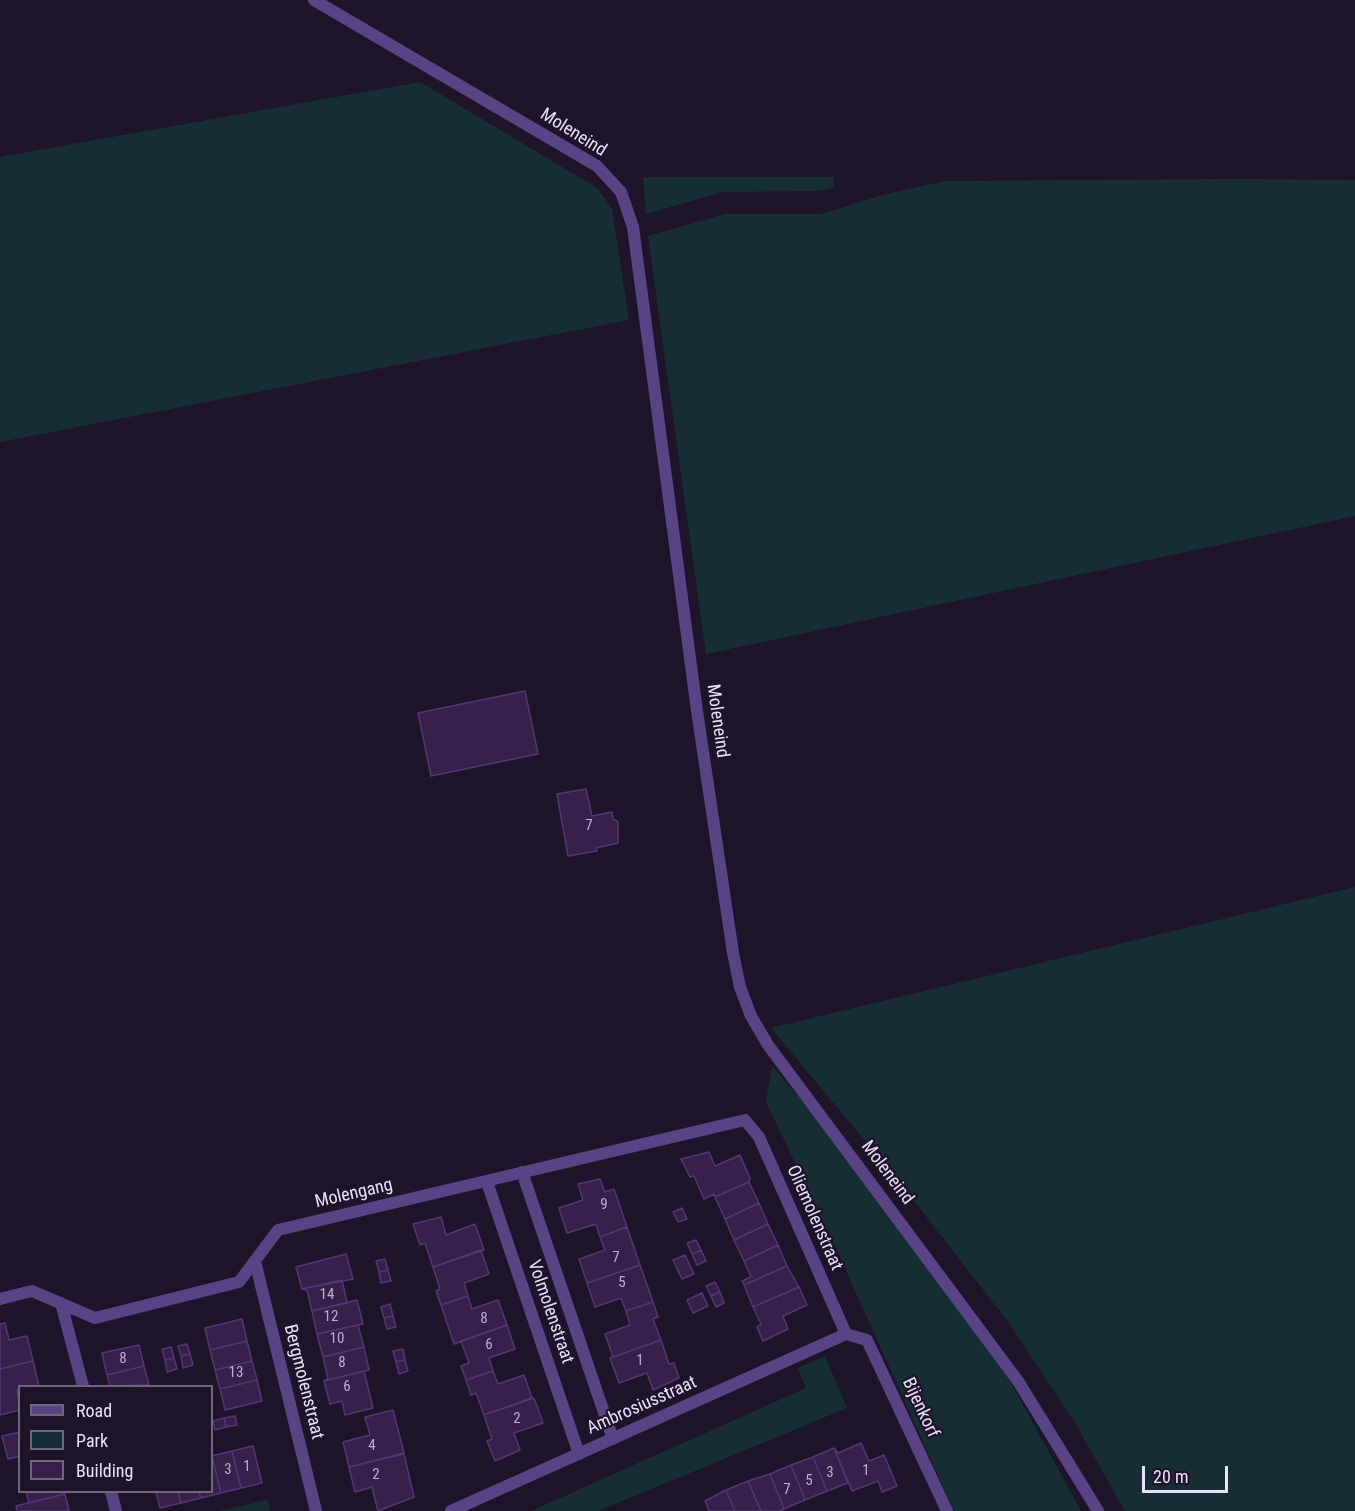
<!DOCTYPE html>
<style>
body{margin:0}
#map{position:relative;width:1355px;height:1511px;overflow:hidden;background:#1e142a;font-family:"Roboto Condensed",sans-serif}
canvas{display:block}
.legend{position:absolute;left:18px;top:1385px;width:195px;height:108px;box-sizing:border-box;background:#1e142a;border:2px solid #70667e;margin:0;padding:8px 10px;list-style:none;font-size:18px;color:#ebe0fc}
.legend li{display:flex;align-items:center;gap:12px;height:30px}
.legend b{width:30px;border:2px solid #70667e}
.scale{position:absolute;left:1142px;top:1466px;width:86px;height:27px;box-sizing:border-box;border:3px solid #ebe0fc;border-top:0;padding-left:8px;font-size:18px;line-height:21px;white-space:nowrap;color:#ebe0fc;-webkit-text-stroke:4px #1e142a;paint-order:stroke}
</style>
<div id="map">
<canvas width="1355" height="1511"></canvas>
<ul class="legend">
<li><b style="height:8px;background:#584385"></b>Road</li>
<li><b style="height:16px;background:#172d34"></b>Park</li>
<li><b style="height:16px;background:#35214a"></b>Building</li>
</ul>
<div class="scale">20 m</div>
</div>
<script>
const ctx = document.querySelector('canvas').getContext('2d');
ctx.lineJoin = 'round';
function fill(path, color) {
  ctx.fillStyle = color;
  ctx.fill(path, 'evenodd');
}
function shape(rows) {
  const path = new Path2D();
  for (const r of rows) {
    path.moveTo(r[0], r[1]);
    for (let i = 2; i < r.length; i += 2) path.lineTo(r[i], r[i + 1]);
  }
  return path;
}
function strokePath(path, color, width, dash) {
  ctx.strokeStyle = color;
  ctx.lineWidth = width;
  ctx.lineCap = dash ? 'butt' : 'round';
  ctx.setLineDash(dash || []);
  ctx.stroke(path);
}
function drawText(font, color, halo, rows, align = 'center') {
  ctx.font = font + ' "Roboto Condensed",sans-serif';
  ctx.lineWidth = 4.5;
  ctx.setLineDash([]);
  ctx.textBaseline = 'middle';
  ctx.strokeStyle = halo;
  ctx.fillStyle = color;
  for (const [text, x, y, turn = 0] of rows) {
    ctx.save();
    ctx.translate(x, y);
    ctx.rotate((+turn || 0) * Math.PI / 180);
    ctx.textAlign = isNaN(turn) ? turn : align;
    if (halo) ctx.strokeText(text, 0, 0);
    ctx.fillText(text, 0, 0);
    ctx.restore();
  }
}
fill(shape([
 [420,82,597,188,612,209,629,320,0,442,0,157],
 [643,177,834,177,833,188,819,191,723,192,646,214],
 [1235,179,1355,180,1355,516,706,654,648,236,725,214,821,214,886,194,946,181],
 [1355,887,1355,1511,1125,1511,1075,1423,1009,1323,897,1179,771,1028],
 [772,1066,847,1153,984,1333,1081,1511,954,1511,839,1255,766,1102],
 [825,1356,847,1408,598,1511,531,1511,806,1388,798,1368],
 [268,1500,270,1511,220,1511,267,1500]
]), '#172d34');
const building = shape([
 [525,691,538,754,431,776,418,713,525,691],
 [586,789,592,816,612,812,613,819,618,822,618,843,596,848,597,851,568,856,557,794,586,789],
 [709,1152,715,1166,740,1155,750,1178,749,1182,715,1197,714,1194,704,1199,694,1176,690,1177,681,1159,709,1152],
 [600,1179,605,1192,614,1189,627,1227,600,1237,596,1224,567,1233,559,1208,583,1200,578,1184,600,1179],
 [749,1182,759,1203,725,1219,715,1197,749,1182],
 [759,1203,768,1224,734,1240,725,1219,759,1203],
 [682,1208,687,1219,678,1222,673,1212,682,1208],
 [441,1217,446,1235,475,1224,484,1250,433,1267,425,1243,420,1245,413,1224,441,1217],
 [768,1224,778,1245,744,1261,734,1240,768,1224],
 [627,1227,640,1265,587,1283,579,1259,605,1250,600,1237,627,1227],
 [696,1240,701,1250,692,1254,687,1243,696,1240],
 [778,1245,787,1266,744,1285,742,1281,751,1277,744,1261,778,1245],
 [481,1250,489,1274,464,1283,468,1296,441,1305,436,1291,440,1289,433,1267,481,1250],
 [701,1250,706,1261,697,1265,692,1254,701,1250],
 [346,1254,353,1279,302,1289,296,1267,346,1254],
 [685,1255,694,1274,682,1279,673,1260,685,1255],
 [385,1259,388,1270,379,1272,376,1261,385,1259],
 [640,1265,653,1302,626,1311,621,1298,595,1307,587,1283,640,1265],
 [787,1266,799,1287,753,1307,744,1285,787,1266],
 [388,1270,391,1281,381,1283,379,1272,388,1270],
 [342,1280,347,1303,312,1311,307,1290,302,1289,342,1280],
 [715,1282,720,1292,711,1296,706,1286,715,1282],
 [799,1287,807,1305,783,1316,788,1329,763,1341,757,1327,761,1324,753,1307,799,1287],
 [720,1292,724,1303,716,1307,711,1296,720,1292],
 [702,1293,708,1306,693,1313,687,1300,702,1293],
 [468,1296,472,1309,498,1300,507,1325,454,1344,441,1305,468,1296],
 [357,1300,363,1324,317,1334,312,1311,357,1300],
 [653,1302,658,1317,653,1319,661,1340,613,1357,605,1334,630,1325,626,1311,653,1302],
 [390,1304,393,1316,384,1318,381,1307,390,1304],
 [393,1316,396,1327,387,1329,384,1318,393,1316],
 [242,1319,247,1341,210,1350,205,1328,242,1319],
 [5,1323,9,1340,27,1336,33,1361,0,1369,0,1324,5,1323],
 [358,1325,364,1347,323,1357,317,1334,358,1325],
 [507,1325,515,1349,489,1358,493,1371,466,1380,461,1366,469,1363,461,1341,507,1325],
 [661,1340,669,1364,674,1363,679,1378,653,1390,647,1373,619,1383,610,1358,661,1340],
 [247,1341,252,1361,215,1370,210,1350,247,1341],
 [187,1344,190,1354,181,1356,178,1346,187,1344],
 [139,1345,144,1366,107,1375,102,1353,139,1345],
 [171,1347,174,1358,165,1360,162,1349,171,1347],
 [364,1347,369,1370,324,1381,328,1378,323,1357,364,1347],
 [403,1349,405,1360,396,1362,393,1351,403,1349],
 [190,1354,193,1365,183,1368,181,1356,190,1354],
 [174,1358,177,1369,167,1372,165,1360,174,1358],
 [405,1360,408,1371,399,1374,396,1362,405,1360],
 [33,1361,39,1386,20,1386,17,1391,20,1410,0,1415,0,1369,33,1361],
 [252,1361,257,1380,220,1389,215,1370,252,1361],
 [144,1366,149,1385,110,1386,107,1375,144,1366],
 [364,1371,373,1408,345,1415,342,1401,330,1404,324,1381,364,1371],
 [493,1371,498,1384,524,1375,532,1398,484,1415,476,1393,471,1395,466,1380,493,1371],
 [257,1380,262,1401,225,1410,220,1389,257,1380],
 [534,1398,543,1423,514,1433,520,1450,495,1461,487,1441,492,1439,484,1415,534,1398],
 [393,1410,404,1453,349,1467,343,1442,370,1435,365,1417,393,1410],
 [235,1416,237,1425,226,1427,224,1418,235,1416],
 [224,1418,226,1427,215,1430,213,1421,224,1418],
 [20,1432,20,1456,8,1459,2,1436,20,1432],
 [861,1443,869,1461,884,1455,897,1486,882,1492,878,1481,852,1491,834,1448,838,1453,861,1443],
 [253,1446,262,1483,241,1488,232,1451,253,1446],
 [834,1448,848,1483,827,1491,813,1457,834,1448],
 [232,1451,241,1488,221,1493,212,1456,232,1451],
 [404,1454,414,1497,378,1511,372,1487,355,1492,349,1467,404,1454],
 [212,1456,221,1493,201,1498,199,1492,212,1492,212,1456],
 [813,1457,827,1491,805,1500,791,1465,813,1457],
 [791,1465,805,1500,784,1509,770,1474,791,1465],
 [770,1474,784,1509,780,1511,761,1511,748,1481,770,1474],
 [748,1481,761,1511,735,1511,726,1490,748,1481],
 [726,1490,735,1511,709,1511,705,1501,726,1490],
 [26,1492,64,1492,65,1494,29,1503,26,1492],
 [156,1492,178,1492,181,1503,160,1508,156,1492],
 [178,1492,199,1492,201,1498,181,1503,178,1492],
 [65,1494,69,1511,17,1511,16,1506,65,1494]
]);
fill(building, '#35214a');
strokePath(building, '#533673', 1.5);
strokePath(shape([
 [314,0,597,166,621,192,633,227,697,711,733,953,740,987,751,1016,768,1045,1018,1381,1098,1511],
 [522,1172,613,1439],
 [487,1182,579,1454],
 [255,1261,316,1511],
 [0,1299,32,1291,95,1318,239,1282,278,1230,745,1120,759,1137,846,1334],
 [61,1303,83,1386],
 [846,1334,867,1340,947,1511],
 [111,1492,116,1511],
 [451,1511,846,1334]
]), '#584385', 12);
drawText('15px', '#beb0d0', null, [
 ["7",589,826],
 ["9",604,1205],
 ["7",616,1258],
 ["5",622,1283],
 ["14",327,1295],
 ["12",331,1317],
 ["8",484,1319],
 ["10",337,1339],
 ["6",489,1345],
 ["8",123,1359],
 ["1",640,1361],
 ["8",342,1363],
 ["13",236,1373],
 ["6",347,1387],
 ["2",517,1419],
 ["4",372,1446],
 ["1",247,1467],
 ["3",228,1470],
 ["1",866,1471],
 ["3",830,1473],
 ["2",376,1475],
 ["5",809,1481],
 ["7",787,1490]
]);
drawText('18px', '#ebe0fc', '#1e142a', [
 ["Moleneind",573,133,32],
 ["Moleneind",717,721,82],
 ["Moleneind",887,1173,53],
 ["Molengang",354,1194,-13],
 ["Oliemolenstraat",814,1218,66],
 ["Volmolenstraat",550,1312,71],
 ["Bergmolenstraat",303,1382,76],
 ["Ambrosiusstraat",642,1406,-24],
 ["Bijenkorf",920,1408,65]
]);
</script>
